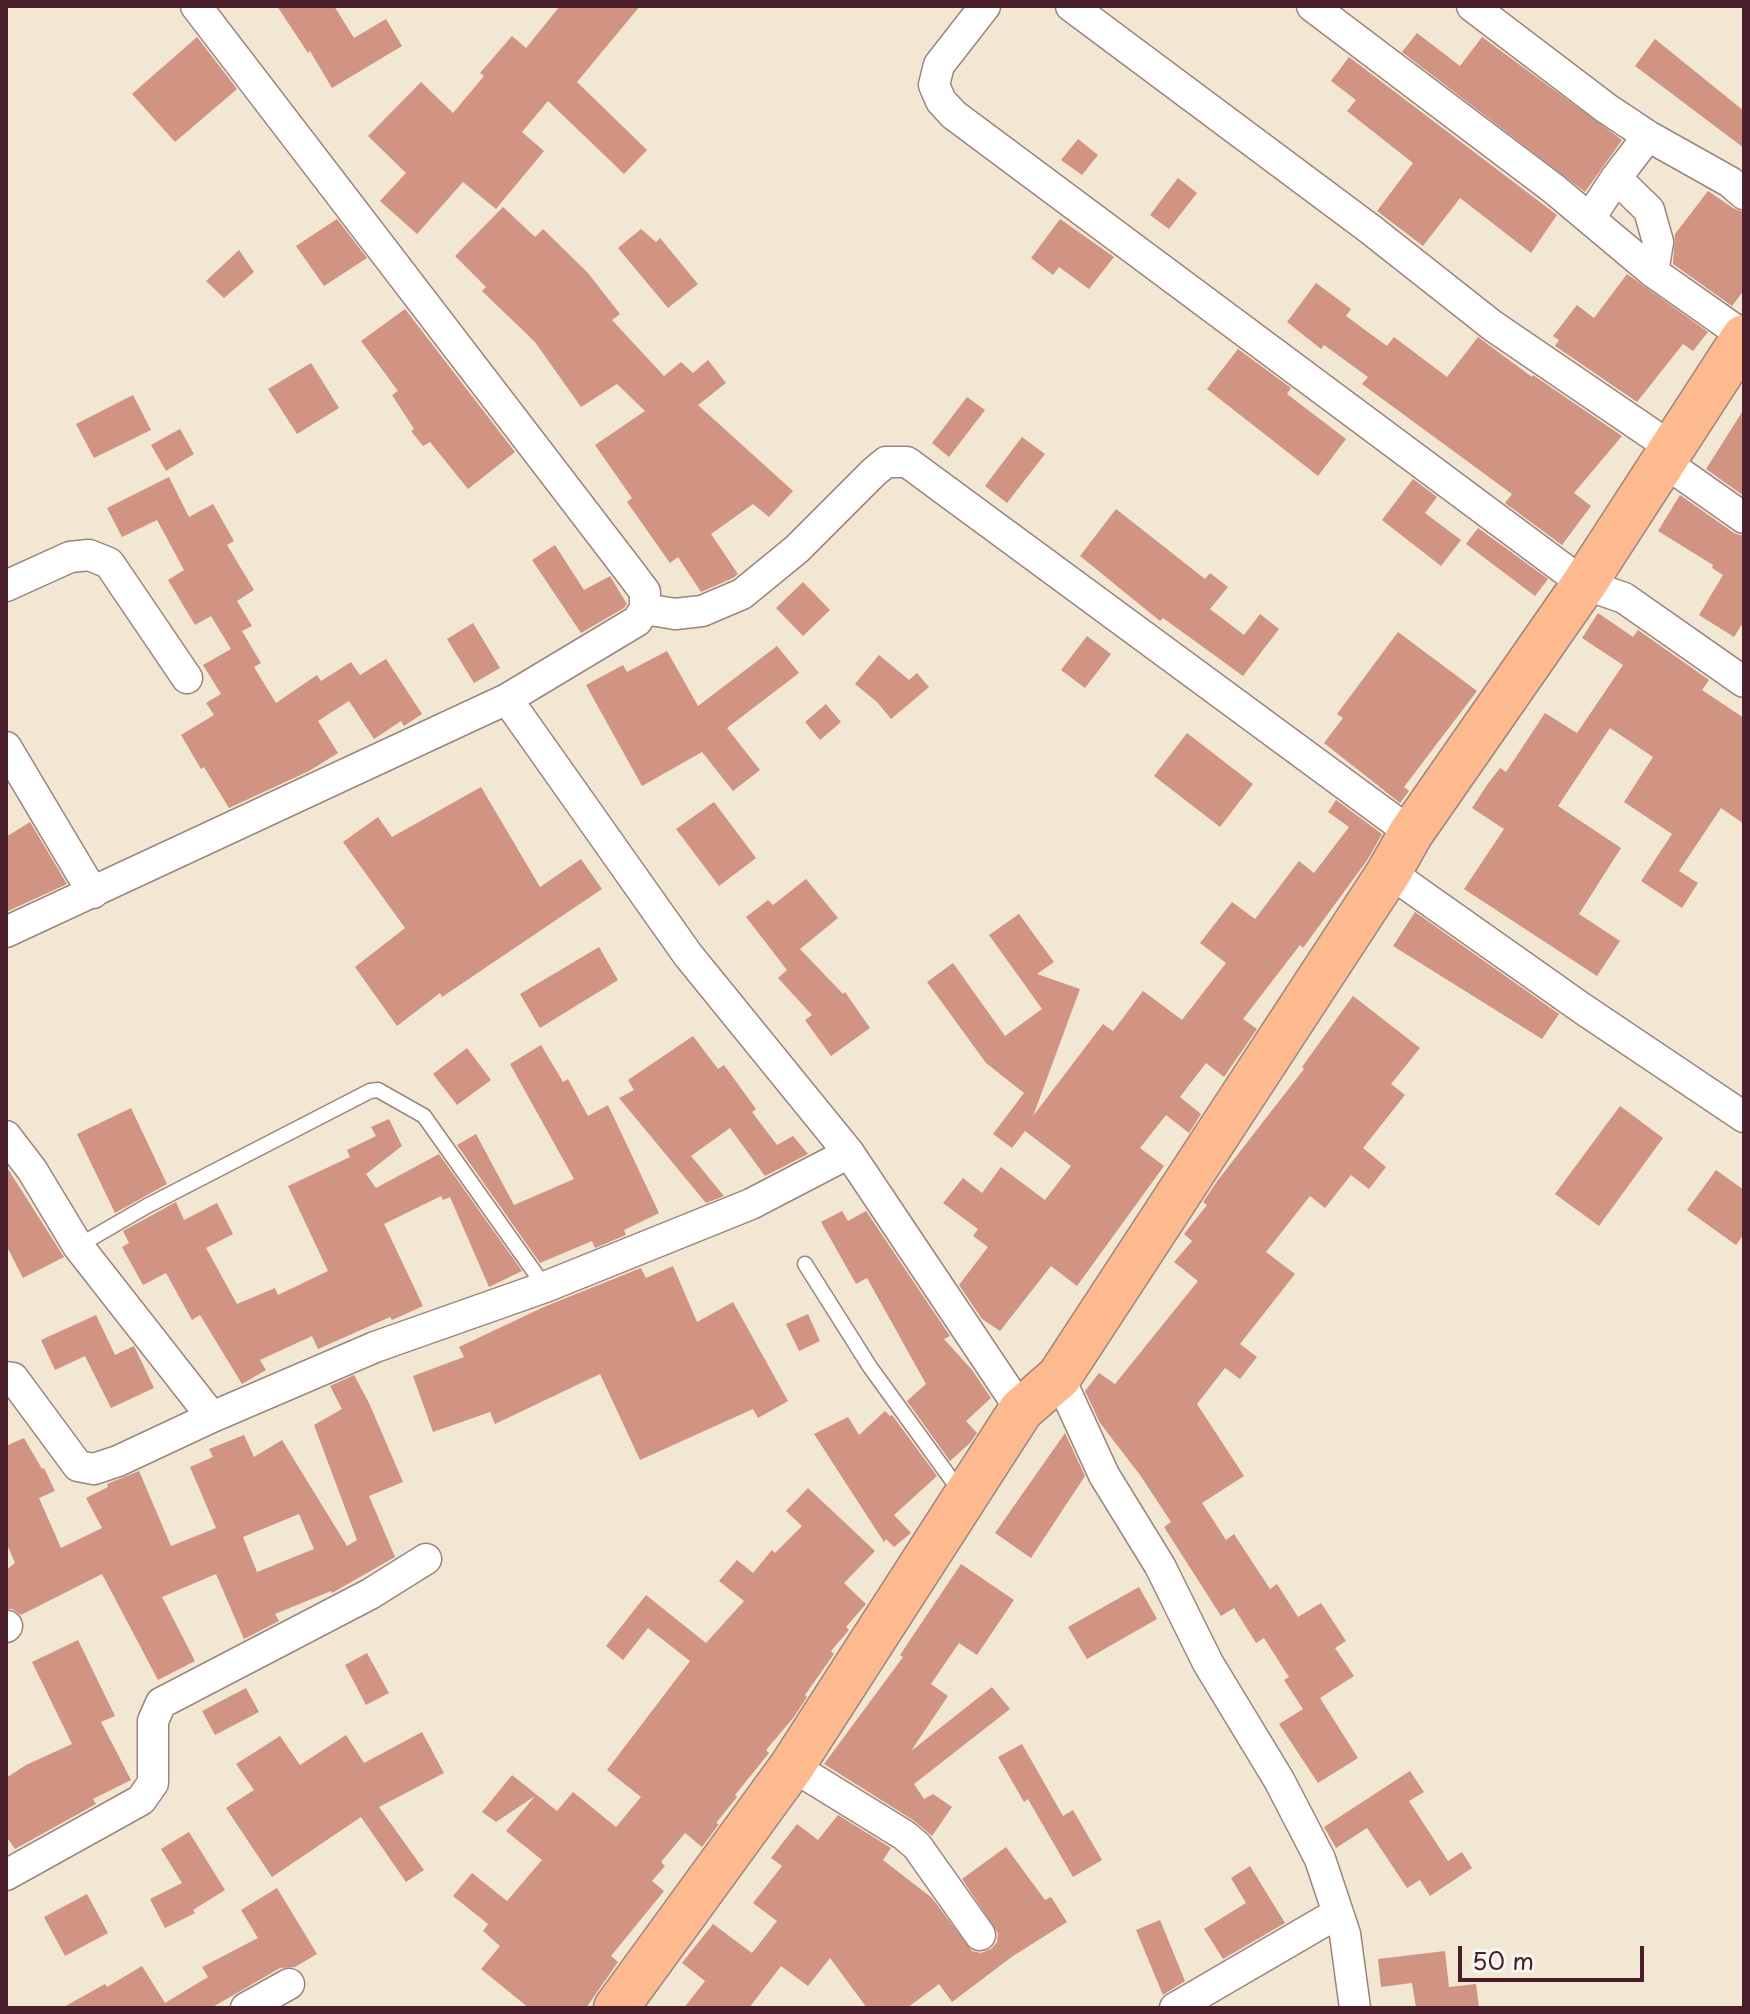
<!DOCTYPE html>
<style>
body{margin:0}
#map{position:relative;width:1750px;height:2014px;overflow:hidden;background:#f2e7d2;font-family:"Playpen Sans",sans-serif}
canvas{display:block}
.frame{position:absolute;inset:0;border:8px solid #4a1f2b;pointer-events:none}
.scale{position:absolute;left:1458px;top:1946px;width:186px;height:36px;box-sizing:border-box;border:4px solid #4a1f2b;border-top:0;padding-left:10px;font-size:24px;line-height:28px;white-space:nowrap;color:#4a1f2b;-webkit-text-stroke:6px #f6f6f2;paint-order:stroke}
</style>
<div id="map">
<canvas width="1750" height="2014"></canvas>
<div class="frame"></div>
<div class="scale">50 m</div>
</div>
<script>
const ctx = document.querySelector('canvas').getContext('2d');
ctx.lineJoin = 'round';
function fill(path, color) {
  ctx.fillStyle = color;
  ctx.fill(path, 'evenodd');
}
function shape(rows) {
  const path = new Path2D();
  for (const r of rows) {
    path.moveTo(r[0], r[1]);
    for (let i = 2; i < r.length; i += 2) path.lineTo(r[i], r[i + 1]);
  }
  return path;
}
function strokePath(path, color, width, dash) {
  ctx.strokeStyle = color;
  ctx.lineWidth = width;
  ctx.lineCap = dash ? 'butt' : 'round';
  ctx.setLineDash(dash || []);
  ctx.stroke(path);
}
fill(shape([
 [277,6,334,6,354,38,386,19,402,46,332,88,310,51,308,53],
 [560,6,640,6,577,82,647,150,624,174,548,101,522,132,544,151,496,209,463,182,417,234,380,201,406,173,368,136,421,82,453,113,484,76,480,73,512,36,526,48],
 [1417,33,1460,66,1482,37,1622,140,1585,192,1402,52],
 [197,37,237,89,175,142,132,94],
 [1655,39,1744,111,1744,148,1635,66],
 [1349,57,1557,215,1531,253,1460,198,1423,246,1377,211,1413,163,1347,111,1356,100,1331,81],
 [1078,139,1098,155,1082,175,1061,160],
 [1178,178,1197,193,1169,229,1150,215],
 [1708,191,1733,208,1744,212,1744,290,1732,306,1673,264,1675,234],
 [503,207,535,237,543,229,588,273,620,314,612,320,664,376,681,362,693,373,708,360,726,383,698,405,793,491,769,517,753,504,711,534,738,574,733,578,701,592,678,557,670,563,627,502,632,498,595,445,645,411,617,384,581,407,535,342,482,291,486,287,455,256],
 [337,219,367,258,324,286,296,246],
 [1060,219,1114,257,1089,289,1059,267,1053,275,1031,258],
 [641,229,656,242,660,238,698,284,668,308,618,248],
 [239,250,254,272,224,298,206,281],
 [1627,274,1708,332,1693,351,1683,344,1637,402,1555,346,1559,340,1553,336,1577,305,1594,318],
 [1316,283,1351,309,1346,316,1387,346,1394,337,1447,377,1478,337,1532,377,1533,375,1622,436,1574,493,1591,506,1562,545,1505,503,1512,494,1362,384,1368,377,1324,345,1321,349,1287,322],
 [405,309,515,452,468,489,430,442,423,446,411,431,414,429,392,395,398,391,361,341],
 [1238,349,1291,388,1287,394,1346,439,1318,476,1207,389],
 [311,363,339,408,297,434,268,389],
 [133,395,151,430,94,458,76,424],
 [967,397,985,410,949,457,932,443],
 [1744,409,1744,496,1706,469],
 [180,429,194,454,166,471,151,445],
 [1022,437,1045,454,1007,503,985,486],
 [169,477,189,517,213,504,234,541,227,545,254,590,237,601,252,626,242,631,261,663,254,667,276,703,317,675,321,681,351,662,360,675,386,659,422,714,404,726,401,721,374,739,349,701,318,721,338,753,309,771,229,808,204,767,201,769,181,735,214,715,206,703,221,694,203,665,231,649,211,616,195,625,168,580,184,570,157,520,122,537,107,508],
 [1413,479,1437,497,1425,513,1461,540,1441,566,1382,520],
 [1680,495,1734,533,1744,536,1744,621,1734,637,1699,615,1723,575,1712,568,1713,565,1658,531],
 [1116,509,1205,579,1210,573,1228,587,1210,609,1244,635,1260,614,1279,629,1243,676,1163,618,1160,621,1080,556],
 [1478,528,1548,579,1535,596,1466,544],
 [555,545,584,590,610,576,627,604,624,608,581,633,532,560],
 [803,582,830,610,803,636,776,608],
 [1598,613,1633,637,1638,630,1709,680,1702,690,1744,718,1744,824,1721,808,1679,871,1698,883,1682,908,1641,881,1672,834,1624,802,1653,757,1610,728,1558,806,1621,848,1579,914,1620,941,1597,976,1464,889,1504,829,1472,808,1487,785,1500,768,1506,772,1545,713,1577,733,1623,665,1582,638],
 [473,623,500,668,474,683,447,639],
 [1398,632,1477,691,1404,787,1409,791,1400,803,1324,743,1343,718,1337,714],
 [1087,636,1111,654,1085,688,1061,670],
 [777,646,799,673,727,728,760,770,733,791,702,752,642,786,586,685,623,665,627,672,667,651,698,706],
 [879,655,909,680,917,673,929,687,891,719,877,702,855,684],
 [826,704,841,722,820,740,805,722],
 [1187,733,1253,784,1220,827,1154,776],
 [481,787,540,887,581,859,602,889,442,997,440,993,397,1026,355,967,405,928,343,842,378,817,392,837],
 [1336,800,1382,834,1368,859,1303,948,1300,945,1243,1019,1257,1029,1224,1077,1206,1063,1180,1097,1201,1114,1189,1133,1166,1115,1140,1148,1164,1166,1077,1286,1051,1266,1000,1331,982,1319,959,1285,988,1247,973,1236,978,1229,943,1203,963,1178,982,1193,1001,1167,1045,1200,1071,1166,1025,1131,1012,1148,993,1134,1024,1093,986,1063,927,982,953,963,1005,1036,1042,1009,989,935,1019,914,1054,962,1037,974,1080,989,1033,1116,1103,1024,1113,1031,1143,991,1182,1020,1226,963,1200,943,1232,902,1255,919,1299,861,1314,873,1349,827,1328,812],
 [714,802,756,858,719,886,676,829],
 [30,822,67,884,6,912,6,837],
 [806,879,838,918,800,949,843,994,845,992,870,1028,831,1056,805,1020,812,1015,778,978,787,970,746,917,768,900,773,905],
 [1415,912,1559,1014,1542,1039,1393,946],
 [599,947,618,980,540,1028,520,994],
 [1353,996,1420,1048,1391,1084,1405,1095,1363,1148,1386,1167,1369,1189,1351,1175,1325,1208,1310,1196,1266,1252,1295,1274,1240,1344,1257,1357,1240,1379,1225,1368,1197,1404,1244,1476,1202,1503,1226,1540,1234,1534,1270,1589,1277,1584,1298,1617,1321,1603,1346,1641,1335,1648,1354,1676,1320,1698,1358,1758,1318,1783,1279,1724,1303,1709,1284,1680,1289,1677,1264,1638,1256,1643,1234,1608,1221,1616,1164,1527,1171,1522,1140,1475,1100,1423,1085,1391,1099,1373,1115,1384,1198,1281,1174,1262,1192,1241,1184,1234,1207,1205,1203,1202,1218,1180,1304,1069,1302,1067],
 [693,1036,718,1069,724,1065,756,1109,752,1112,777,1145,793,1136,808,1154,765,1176,730,1128,691,1156,724,1196,706,1203,619,1098,634,1090,628,1080],
 [541,1045,563,1082,568,1079,588,1116,608,1105,659,1213,624,1230,626,1235,595,1248,592,1241,540,1263,457,1145,476,1134,514,1205,574,1179,510,1064],
 [467,1048,491,1080,457,1105,433,1074],
 [1620,1106,1663,1138,1599,1226,1555,1194],
 [131,1108,167,1184,115,1213,77,1134],
 [389,1119,402,1146,366,1174,376,1188,439,1154,522,1271,489,1287,450,1197,443,1200,441,1196,384,1224,423,1306,392,1320,390,1317,318,1349,312,1336,260,1360,266,1370,242,1384,200,1315,192,1320,166,1273,143,1285,122,1247,129,1243,123,1231,176,1202,184,1220,217,1203,233,1234,206,1248,237,1304,275,1288,278,1295,328,1271,288,1186,350,1157,347,1150,376,1136,371,1127],
 [6,1166,64,1257,23,1278,6,1245],
 [1716,1170,1744,1190,1744,1234,1736,1245,1687,1210],
 [842,1211,848,1221,866,1211,950,1336,944,1339,972,1370,991,1398,966,1421,977,1433,970,1443,950,1461,907,1401,926,1384,867,1278,856,1284,821,1222],
 [673,1266,697,1322,733,1302,788,1401,758,1418,753,1409,640,1460,600,1374,495,1424,490,1412,433,1432,413,1376,464,1357,459,1347,546,1306,641,1268,646,1278],
 [808,1314,820,1341,799,1351,786,1324],
 [96,1315,115,1355,134,1346,154,1388,111,1408,85,1356,55,1370,41,1340],
 [354,1375,369,1403,403,1482,369,1496,395,1557,332,1593,331,1591,275,1614,279,1621,244,1639,216,1574,162,1597,195,1661,158,1680,102,1574,21,1615,12,1609,6,1609,6,1570,15,1563,6,1542,6,1446,24,1438,42,1469,44,1468,55,1491,39,1498,61,1548,102,1528,86,1498,108,1487,107,1484,139,1471,171,1546,216,1528,190,1467,213,1457,209,1449,244,1435,254,1457,282,1440,347,1546,357,1540,314,1425,342,1409,330,1386],
 [299,1514,314,1549,257,1572,243,1537],
 [885,1411,890,1416,892,1415,937,1476,894,1515,911,1533,894,1547,886,1539,884,1542,814,1434,848,1417,859,1435],
 [1065,1433,1085,1476,1031,1558,995,1533],
 [808,1488,875,1551,844,1583,866,1604,846,1627,849,1630,831,1651,834,1654,805,1695,807,1697,794,1717,766,1750,769,1753,735,1795,737,1797,716,1823,719,1824,702,1847,685,1833,661,1862,665,1866,652,1881,664,1891,611,1956,618,1962,586,2008,529,2008,481,1969,500,1946,483,1931,488,1924,453,1896,472,1873,507,1901,542,1860,506,1831,535,1796,496,1822,482,1812,512,1775,557,1811,573,1792,616,1827,641,1797,607,1770,690,1661,648,1628,623,1660,606,1646,646,1595,706,1643,744,1601,719,1581,737,1560,753,1573,772,1550,775,1553,802,1526,786,1511],
 [961,1564,1014,1600,977,1655,959,1643,931,1684,948,1696,911,1751,992,1687,1010,1709,914,1784,924,1799,933,1794,952,1807,932,1836,913,1820,824,1764,903,1657,900,1655],
 [1139,1587,1157,1619,1087,1659,1068,1627],
 [78,1640,115,1716,101,1722,131,1780,93,1799,96,1804,15,1849,6,1836,6,1778,26,1765,72,1744,32,1662],
 [367,1653,389,1693,366,1705,345,1665],
 [246,1688,259,1712,215,1735,202,1711],
 [422,1732,444,1773,379,1807,424,1870,406,1882,361,1817,272,1877,226,1808,254,1790,236,1764,280,1736,300,1765,346,1735,364,1763],
 [1022,1744,1063,1816,1073,1810,1102,1860,1073,1877,1028,1799,1024,1802,998,1757],
 [1410,1771,1424,1792,1409,1801,1448,1861,1462,1852,1472,1868,1430,1896,1420,1880,1407,1888,1367,1828,1336,1848,1324,1827],
 [838,1815,891,1848,883,1860,932,1898,972,1951,981,1953,991,1949,997,1942,998,1933,962,1879,1006,1847,1045,1900,1051,1897,1067,1922,1013,1956,952,2002,939,1984,907,2008,867,2008,830,1958,808,1986,781,1966,749,2008,684,2008,705,1981,682,1963,713,1924,752,1953,777,1921,753,1903,782,1866,771,1858,797,1824,818,1840],
 [189,1832,225,1890,193,1910,195,1913,165,1928,150,1899,182,1883,161,1849],
 [1250,1866,1285,1923,1223,1959,1204,1929,1246,1903,1231,1878],
 [277,1888,317,1954,295,1967,280,1968,211,2008,62,2008,105,1984,107,1987,142,1966,165,2003,208,1977,202,1967,258,1938,241,1910],
 [87,1894,108,1933,65,1956,44,1917],
 [1160,1920,1185,1981,1163,1995,1136,1930],
 [1445,1951,1449,1987,1476,1984,1479,2008,1416,2008,1412,1983,1381,1987,1378,1959]
]), '#d19382');
const lane = shape([
 [78,1246,147,1206,370,1091,378,1090,424,1116,545,1287],
 [805,1264,870,1367,962,1494]
]);
const street = shape([
 [985,6,939,65,934,85,941,101,954,115,1584,584,1624,598,1744,682],
 [1071,6,1370,229,1493,326,1672,448],
 [1312,6,1554,189,1653,272,1744,336],
 [1472,6,1606,108,1648,136,1616,178,1590,218],
 [1648,136,1730,182,1744,194],
 [1616,178,1649,210,1658,242,1653,272],
 [1663,461,1744,518],
 [6,586,70,557,89,555,109,563,187,678],
 [645,609,675,614,702,611,742,594,797,549,874,472,886,462,907,462,1411,833],
 [507,699,688,955,849,1153,1021,1410],
 [6,747,93,893],
 [1389,872,1583,1009,1744,1117],
 [6,932,507,699,637,621,645,609,645,592,630,572,196,6],
 [6,1136,32,1170,78,1246,212,1417],
 [6,1377,13,1378,78,1466,94,1469,118,1461,212,1417,375,1347,545,1287,751,1204,849,1153],
 [1059,1377,1104,1475,1160,1566,1208,1663,1279,1780,1320,1859,1345,1934,1355,2008],
 [6,1627,7,1626],
 [792,1766,904,1835,917,1846,980,1935],
 [6,1875,141,1800,153,1783,153,1721,161,1703,370,1594,426,1559],
 [246,2008,289,1984],
 [1175,2008,1338,1913]
]);
const primary = shape([
 [616,2008,792,1766,1021,1410,1059,1377,1389,872,1411,833,1584,584,1744,337]
]);
strokePath(lane, '#9e837e', 17);
strokePath(street, '#9e837e', 33);
strokePath(primary, '#9e837e', 47);
strokePath(lane, '#fff', 14);
strokePath(street, '#fff', 30);
strokePath(primary, '#fcba8e', 44);
</script>
